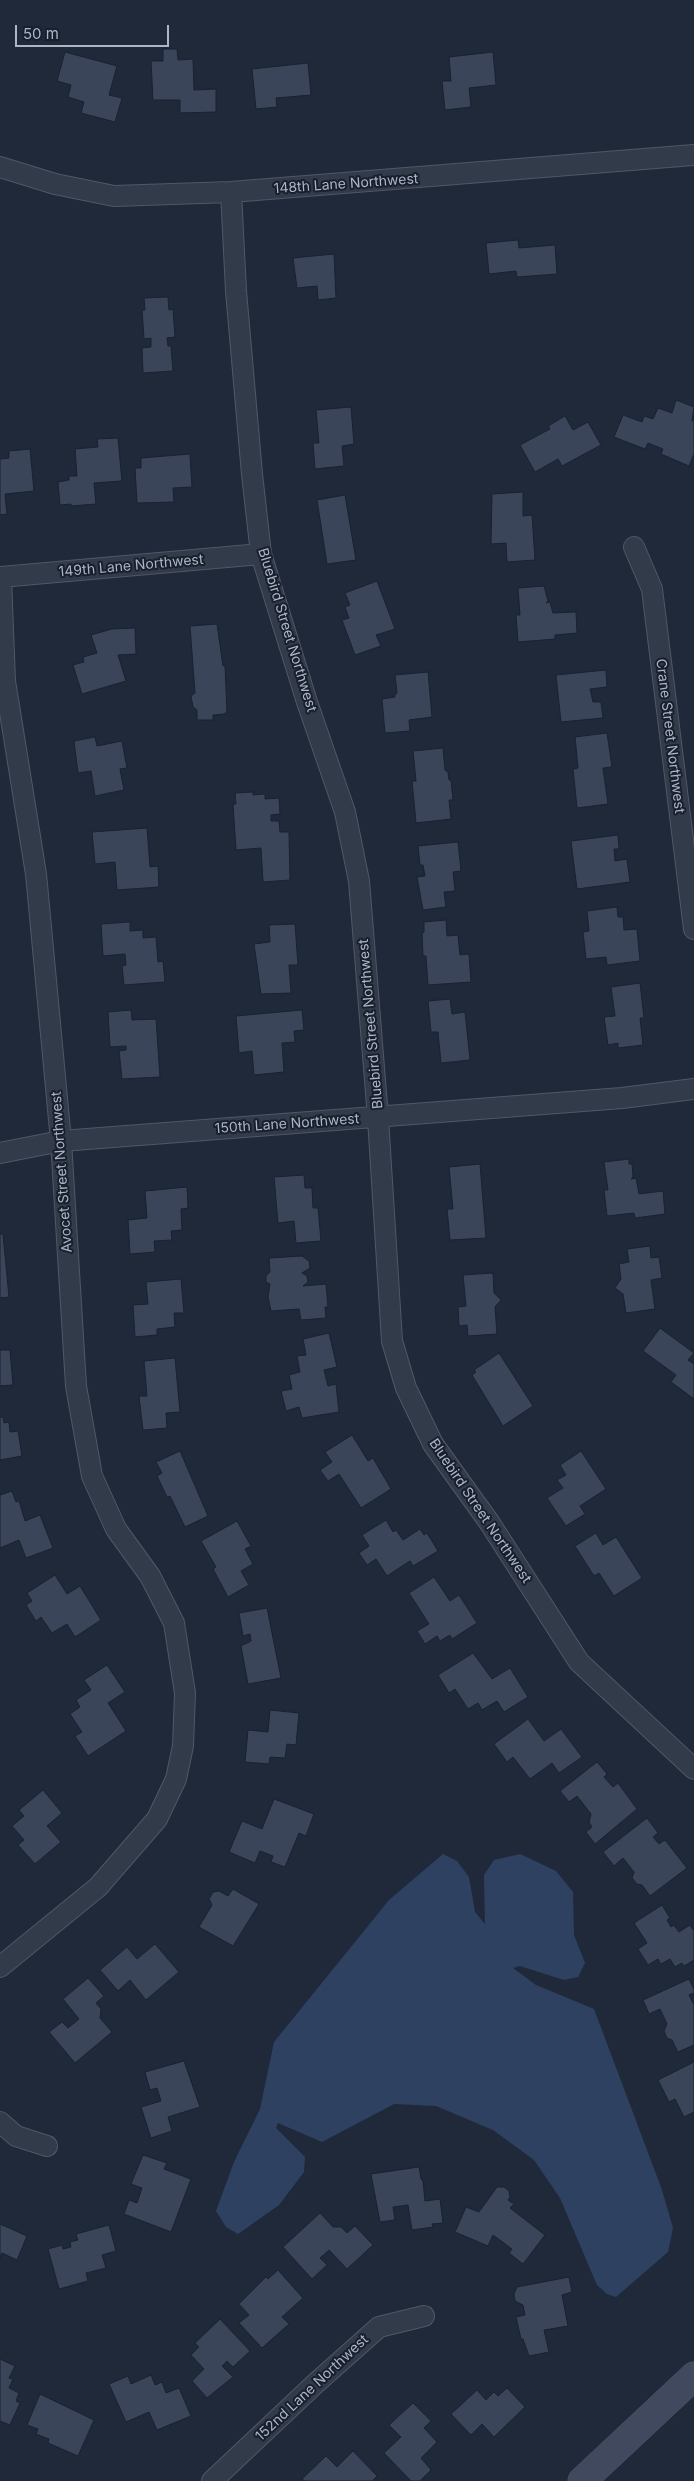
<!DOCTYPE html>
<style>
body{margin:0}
#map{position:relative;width:694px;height:2481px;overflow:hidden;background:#1f293a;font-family:Inter,sans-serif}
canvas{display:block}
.scale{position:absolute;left:15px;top:25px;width:154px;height:22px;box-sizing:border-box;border:2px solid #adb5c7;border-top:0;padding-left:6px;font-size:15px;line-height:18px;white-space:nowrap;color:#adb5c7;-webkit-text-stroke:4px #18202e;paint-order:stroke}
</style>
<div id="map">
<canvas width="694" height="2481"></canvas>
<div class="scale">50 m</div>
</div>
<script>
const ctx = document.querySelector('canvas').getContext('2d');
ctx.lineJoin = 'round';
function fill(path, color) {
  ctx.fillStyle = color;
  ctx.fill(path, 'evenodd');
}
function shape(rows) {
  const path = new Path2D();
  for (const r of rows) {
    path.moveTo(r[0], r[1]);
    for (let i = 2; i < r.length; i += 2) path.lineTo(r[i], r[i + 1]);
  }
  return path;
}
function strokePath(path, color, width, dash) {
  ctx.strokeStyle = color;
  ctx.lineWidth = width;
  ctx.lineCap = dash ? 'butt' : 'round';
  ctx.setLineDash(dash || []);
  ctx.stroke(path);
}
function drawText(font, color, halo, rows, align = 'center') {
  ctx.font = font + ' Inter,sans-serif';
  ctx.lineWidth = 4;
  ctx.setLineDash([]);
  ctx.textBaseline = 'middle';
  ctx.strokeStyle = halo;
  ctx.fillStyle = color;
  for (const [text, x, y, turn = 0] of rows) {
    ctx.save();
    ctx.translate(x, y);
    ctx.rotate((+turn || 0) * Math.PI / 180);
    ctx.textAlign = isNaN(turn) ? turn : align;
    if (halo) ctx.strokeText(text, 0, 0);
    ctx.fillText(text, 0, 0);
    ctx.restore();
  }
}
fill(shape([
 [443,1854,457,1861,469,1877,475,1912,485,1924,484,1875,494,1860,520,1854,556,1871,573,1892,574,1935,585,1963,578,1977,564,1980,520,1966,513,1968,536,1985,594,2009,662,2190,673,2228,668,2252,616,2297,607,2294,597,2285,560,2198,534,2160,493,2130,436,2106,394,2104,322,2142,278,2123,276,2128,305,2157,304,2172,279,2205,238,2234,226,2227,216,2211,234,2162,260,2109,274,2042,389,1900]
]), '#2f4161');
const building = shape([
 [163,49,177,49,178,60,193,59,194,90,216,89,216,112,180,113,180,100,153,100,151,61,163,61,163,49],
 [65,52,117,66,109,95,122,98,115,122,81,113,84,102,68,97,71,85,57,81,65,52],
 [493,52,496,85,469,88,471,107,445,110,442,81,451,81,449,57,493,52],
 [308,63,311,95,276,98,277,107,256,109,252,69,308,63],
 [518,240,519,248,555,245,557,274,517,277,516,271,489,274,486,243,518,240],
 [334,254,336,298,318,300,317,286,297,288,293,258,334,254],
 [168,297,169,310,173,309,175,337,167,338,168,346,171,346,173,371,143,373,142,348,151,347,151,338,144,339,142,310,145,310,144,298,168,297],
 [676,400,694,407,692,421,694,421,694,454,689,466,661,454,663,449,648,443,645,449,614,437,623,415,642,422,644,416,653,419,658,408,672,413,676,400],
 [351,407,354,444,342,446,344,466,315,469,313,443,319,443,316,410,351,407],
 [565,416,573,430,588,422,601,445,562,466,558,459,535,472,520,445,550,429,548,426,565,416],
 [118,438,122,481,94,483,96,504,71,506,71,504,60,505,58,482,69,480,69,476,77,476,75,449,98,447,97,439,118,438],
 [30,449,34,491,5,494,7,514,0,515,0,459,9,458,9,451,30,449],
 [190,454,192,487,173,488,174,502,137,503,135,468,141,468,141,458,190,454],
 [523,492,523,516,532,515,535,560,507,562,506,543,491,544,492,494,523,492],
 [345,495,356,560,327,564,317,500,345,495],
 [377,581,395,629,376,635,381,646,355,655,342,620,349,618,345,607,350,605,345,593,377,581],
 [544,586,548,601,546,603,550,602,553,613,576,612,577,633,555,635,555,639,518,642,516,615,520,615,518,588,544,586],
 [217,624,223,666,225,666,227,711,224,714,213,715,213,720,197,720,197,710,193,707,191,696,195,693,190,626,217,624],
 [135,628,136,654,118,655,126,681,82,694,73,665,84,662,83,657,97,653,91,635,112,629,135,628],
 [606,670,607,687,590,689,593,702,601,702,603,718,561,722,556,675,606,670],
 [428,672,432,717,409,720,410,731,385,733,382,699,395,697,395,694,397,693,395,675,428,672],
 [607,733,612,767,603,768,608,804,577,808,573,769,578,768,575,737,607,733],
 [95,737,97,746,122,741,127,768,120,769,124,790,95,796,91,771,78,773,74,741,95,737],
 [443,748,445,770,448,772,449,780,451,780,453,800,449,800,451,819,416,823,412,781,416,781,413,751,443,748],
 [253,792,253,795,265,794,265,799,279,798,280,814,271,815,271,821,279,821,280,832,289,832,290,880,263,882,261,848,236,850,233,804,236,804,235,793,253,792],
 [147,828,150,867,158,866,159,887,117,890,115,862,95,864,92,832,147,828],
 [618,835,619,849,614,849,615,861,627,859,630,882,577,889,571,841,618,835],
 [458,842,461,871,453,872,455,891,444,892,446,907,423,910,417,877,425,876,423,865,420,865,418,846,458,842],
 [617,907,618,917,623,917,624,930,637,929,640,961,607,965,606,957,586,959,583,932,589,931,587,911,617,907],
 [446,920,447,936,458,935,460,955,469,954,471,982,428,985,426,956,423,956,422,933,424,932,424,922,446,920],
 [130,922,130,931,143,930,143,938,156,937,158,962,163,961,165,982,124,985,122,966,126,965,125,954,103,956,101,924,130,922],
 [295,924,298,965,289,965,291,993,261,994,254,944,270,942,269,925,295,924],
 [640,983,644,1018,640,1018,643,1045,618,1048,618,1043,608,1045,604,1017,615,1016,611,987,640,983],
 [450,999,452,1014,465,1012,470,1060,441,1063,438,1032,431,1032,428,1001,450,999],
 [131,1010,132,1020,156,1019,160,1077,122,1079,119,1051,126,1050,126,1046,110,1047,108,1012,131,1010],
 [302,1010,304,1030,294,1031,295,1042,282,1043,284,1072,254,1075,252,1051,239,1053,236,1016,302,1010],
 [629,1159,629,1164,632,1164,633,1177,631,1179,636,1178,639,1194,663,1191,665,1214,635,1218,634,1213,607,1216,604,1190,608,1190,604,1162,629,1159],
 [480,1164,486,1238,450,1240,447,1209,453,1209,449,1167,480,1164],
 [304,1175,305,1188,312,1188,313,1208,318,1208,321,1241,296,1243,294,1221,278,1223,274,1177,304,1175],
 [187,1187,188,1208,181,1209,182,1230,171,1231,172,1240,154,1241,155,1252,130,1254,128,1220,147,1218,145,1191,187,1187],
 [0,1234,3,1234,9,1297,0,1298,0,1234],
 [650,1246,651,1258,659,1257,662,1278,651,1280,655,1309,626,1313,623,1294,615,1288,621,1279,619,1264,629,1262,627,1249,650,1246],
 [302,1256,309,1261,310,1268,302,1273,307,1276,308,1282,303,1286,326,1284,328,1307,325,1307,326,1318,301,1320,299,1309,271,1311,268,1297,270,1284,266,1282,266,1276,270,1272,269,1258,302,1256],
 [493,1273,494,1293,501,1300,495,1307,497,1334,468,1336,467,1325,459,1326,458,1307,466,1306,463,1275,493,1273],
 [181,1279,184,1313,174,1313,175,1327,157,1329,157,1335,135,1337,133,1305,148,1304,146,1282,181,1279],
 [660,1328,694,1353,688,1360,694,1364,694,1399,671,1382,676,1375,643,1351,660,1328],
 [329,1333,337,1367,324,1370,328,1386,336,1384,339,1412,302,1418,299,1407,286,1411,281,1391,292,1389,289,1375,300,1372,297,1356,306,1355,303,1339,329,1333],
 [0,1350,10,1350,13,1385,0,1386,0,1350],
 [499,1353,533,1406,503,1426,472,1375,476,1372,474,1370,499,1353],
 [175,1358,180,1412,166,1413,167,1428,143,1430,139,1396,147,1396,144,1361,175,1358],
 [0,1417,3,1417,4,1423,9,1422,10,1432,18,1431,22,1456,0,1460,0,1417],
 [352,1435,368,1461,373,1458,391,1489,361,1508,339,1474,328,1481,320,1470,332,1462,325,1452,352,1435],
 [180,1451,208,1516,185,1527,170,1496,167,1497,157,1476,162,1473,156,1462,180,1451],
 [581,1451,606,1489,580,1506,585,1514,566,1526,547,1498,563,1488,557,1480,566,1475,560,1465,581,1451],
 [12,1491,16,1502,19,1501,25,1521,40,1515,53,1548,26,1558,19,1540,0,1548,0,1495,12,1491],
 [386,1520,393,1532,396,1530,403,1540,420,1529,424,1535,427,1533,438,1551,413,1566,410,1561,387,1576,376,1559,367,1565,359,1553,369,1546,362,1535,386,1520],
 [237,1521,251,1546,245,1549,253,1564,241,1571,249,1585,228,1597,213,1569,216,1567,201,1541,237,1521],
 [596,1533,603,1545,616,1537,642,1578,614,1596,599,1573,594,1576,575,1546,596,1533],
 [55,1575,67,1594,80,1586,101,1620,75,1637,67,1624,52,1633,41,1617,36,1621,26,1605,32,1601,27,1593,55,1575],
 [434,1577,450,1601,459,1595,477,1623,452,1639,450,1635,440,1641,437,1636,425,1644,417,1631,429,1624,409,1593,434,1577],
 [267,1608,281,1678,248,1684,241,1646,251,1641,250,1634,243,1636,239,1613,267,1608],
 [473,1653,492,1679,510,1668,528,1697,504,1712,497,1701,482,1710,478,1703,468,1709,455,1689,449,1693,438,1675,473,1653],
 [107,1665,125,1692,108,1703,126,1731,88,1756,75,1736,82,1732,70,1714,80,1707,76,1700,91,1690,84,1680,107,1665],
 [270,1710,299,1713,296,1745,287,1744,285,1758,270,1757,269,1764,245,1762,248,1730,268,1732,270,1710],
 [528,1719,544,1741,561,1729,582,1757,559,1773,552,1763,530,1779,513,1757,507,1762,494,1744,528,1719],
 [597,1762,607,1774,604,1777,613,1787,618,1783,637,1809,595,1844,586,1832,592,1827,589,1822,591,1814,577,1796,569,1802,560,1791,597,1762],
 [43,1790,62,1813,47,1826,61,1842,35,1864,18,1845,24,1840,12,1826,24,1816,19,1810,43,1790],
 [274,1799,314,1814,306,1836,299,1833,285,1867,271,1862,273,1856,260,1851,255,1863,229,1852,242,1821,262,1829,274,1799],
 [647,1818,658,1833,653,1837,659,1844,665,1840,687,1868,650,1896,642,1885,637,1884,632,1878,634,1872,623,1858,614,1866,603,1852,647,1818],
 [233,1889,259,1904,233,1946,199,1927,212,1905,209,1899,213,1892,219,1891,228,1896,233,1889],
 [662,1905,670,1918,667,1920,671,1927,674,1925,679,1932,690,1925,694,1931,694,1960,684,1966,682,1963,675,1967,670,1959,661,1964,658,1959,648,1965,638,1949,647,1943,634,1923,662,1905],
 [155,1944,179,1972,146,2000,130,1980,118,1991,100,1970,127,1947,137,1959,155,1944],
 [88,1978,104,1996,96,2003,101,2009,100,2018,112,2032,75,2063,49,2032,62,2022,68,2028,79,2019,63,1999,88,1978],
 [689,1979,694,1989,694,1993,689,1995,694,2005,694,2045,678,2052,672,2040,667,2038,664,2031,667,2024,660,2009,649,2014,643,2000,689,1979],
 [184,2061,200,2107,168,2117,172,2131,151,2138,141,2107,161,2101,157,2088,150,2090,145,2072,184,2061],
 [694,2062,694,2112,684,2117,675,2099,669,2102,658,2080,694,2062],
 [143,2155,167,2163,164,2169,191,2179,171,2232,124,2214,129,2200,137,2203,142,2188,131,2184,143,2155],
 [419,2167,421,2179,423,2181,425,2201,440,2199,443,2223,432,2224,433,2227,412,2230,408,2205,393,2207,395,2220,380,2222,371,2174,419,2167],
 [497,2187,504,2187,509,2191,510,2197,508,2200,514,2204,510,2208,545,2235,523,2264,509,2253,512,2249,493,2235,488,2246,455,2232,466,2207,479,2212,497,2187],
 [320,2213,333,2227,341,2227,347,2233,355,2226,373,2245,347,2269,329,2250,320,2258,327,2265,312,2279,283,2247,320,2213],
 [0,2224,27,2236,17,2260,2,2253,0,2258,0,2224],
 [109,2225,116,2251,102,2255,106,2268,86,2273,88,2281,59,2289,48,2249,62,2245,63,2249,71,2247,70,2242,78,2240,76,2234,109,2225],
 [278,2270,303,2298,282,2317,289,2324,262,2348,239,2323,249,2315,239,2304,266,2277,268,2279,278,2270],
 [569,2277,572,2292,562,2295,568,2326,544,2330,549,2352,529,2356,523,2339,521,2339,516,2317,525,2315,523,2305,515,2301,514,2294,517,2287,569,2277],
 [220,2319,250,2351,233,2367,227,2361,222,2366,233,2377,207,2398,192,2381,204,2369,191,2355,199,2347,195,2343,220,2319],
 [0,2359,15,2366,9,2378,13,2379,9,2388,19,2393,16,2401,20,2403,10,2425,0,2421,0,2359],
 [151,2375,155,2385,162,2382,166,2393,179,2388,191,2416,157,2430,149,2412,126,2422,109,2384,128,2376,131,2384,151,2375],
 [507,2388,525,2407,494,2437,482,2424,471,2435,451,2414,477,2390,486,2400,494,2392,498,2396,507,2388],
 [40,2394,94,2420,78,2456,48,2443,49,2439,36,2434,38,2429,27,2425,40,2394],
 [413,2403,431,2421,424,2428,437,2442,421,2458,431,2470,420,2481,411,2481,384,2453,401,2437,389,2425,413,2403],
 [353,2451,377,2476,372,2481,305,2481,302,2479,326,2456,337,2467,353,2451]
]);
fill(building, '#3a455a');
strokePath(building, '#1a2230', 1);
const street = shape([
 [0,167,55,184,114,196,231,192,694,155],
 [231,192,236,291,252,474,261,554,307,702,345,812,359,881,378,1118,392,1341,406,1388,433,1444,489,1522,579,1662,694,1769],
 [634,547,652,589,694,929],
 [0,577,261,554],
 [0,1153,61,1141,622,1098,694,1089],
 [0,1967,98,1887,157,1819,176,1779,183,1746,185,1693,174,1623,150,1576,116,1529,92,1476,76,1386,61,1141,36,874,5,681,1,577],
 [0,2122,16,2136,47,2146],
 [212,2481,316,2383,379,2327,424,2316]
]);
const secondary = shape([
 [582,2481,694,2376]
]);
strokePath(street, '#505868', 22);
strokePath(secondary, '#505868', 29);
strokePath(street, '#323b4a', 20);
strokePath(secondary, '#40495d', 28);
drawText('14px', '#adb5c7', '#18202e', [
 ["148th Lane Northwest",346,184,-4],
 ["149th Lane Northwest",131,566,-5],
 ["Bluebird Street Northwest",287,630,73],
 ["Crane Street Northwest",670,736,83],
 ["Bluebird Street Northwest",371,1024,-95],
 ["150th Lane Northwest",287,1124,-4],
 ["Avocet Street Northwest",62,1172,-94],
 ["Bluebird Street Northwest",480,1511,56],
 ["152nd Lane Northwest",312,2388,-43]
]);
</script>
